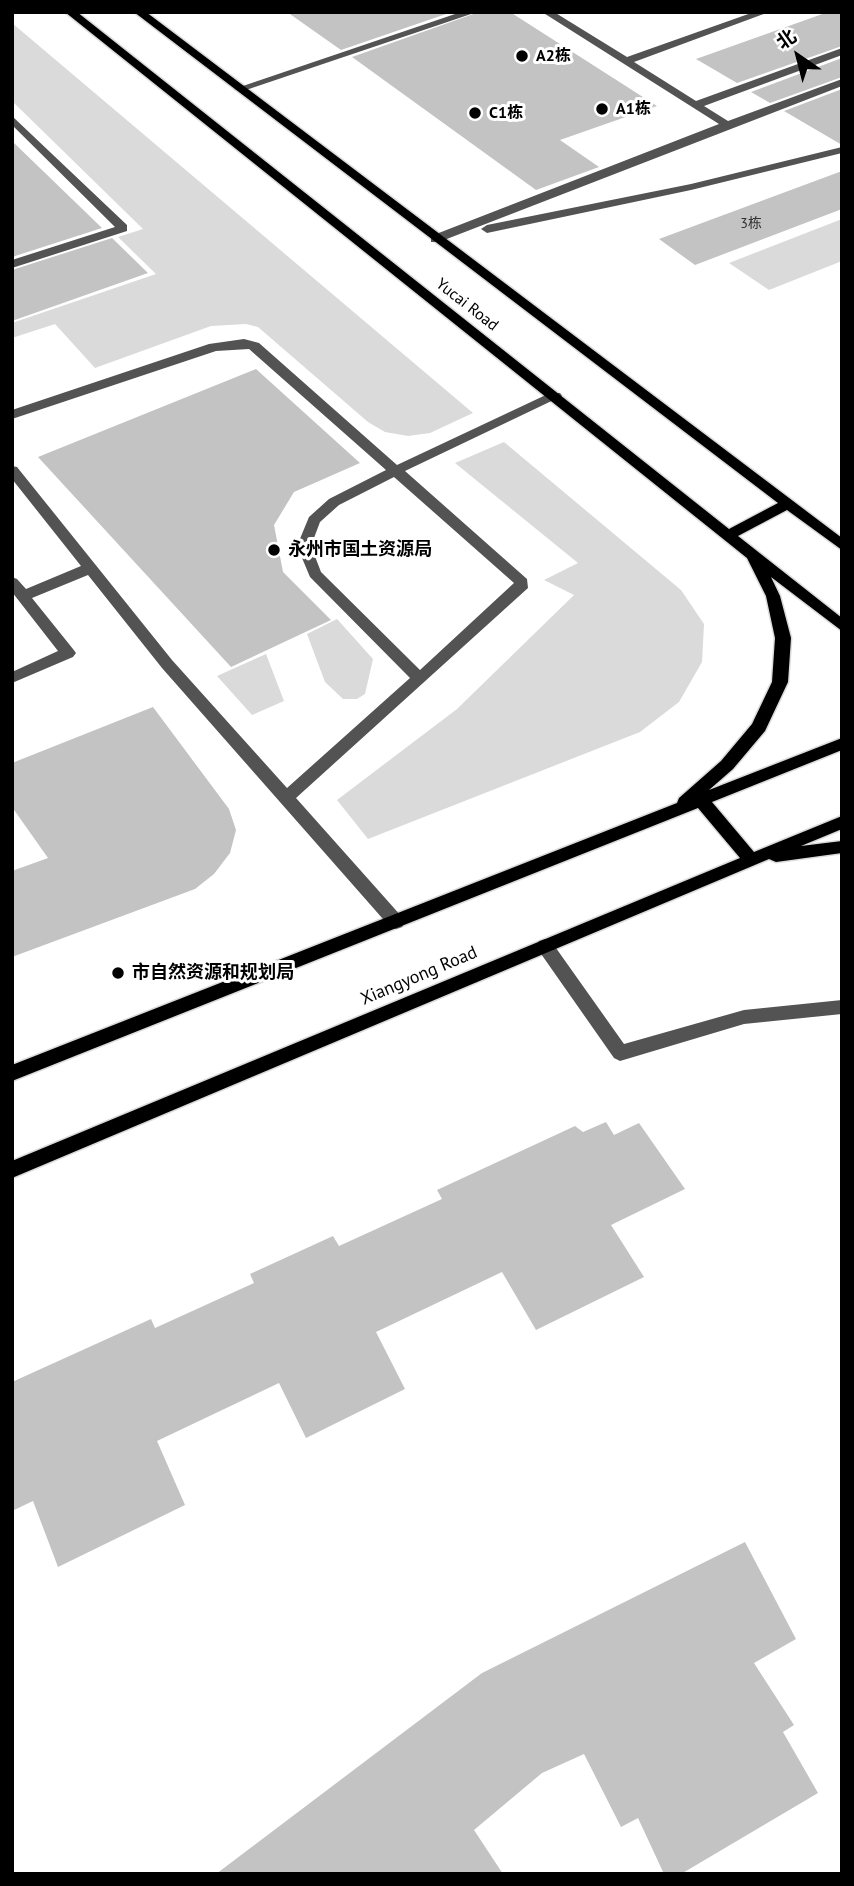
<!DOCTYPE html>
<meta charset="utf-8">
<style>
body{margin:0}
#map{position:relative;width:854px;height:1886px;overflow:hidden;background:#fff;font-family:"PT Sans","Noto Sans SC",sans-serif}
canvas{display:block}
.frame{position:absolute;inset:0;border:14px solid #000;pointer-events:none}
.north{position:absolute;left:763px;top:21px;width:70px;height:70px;-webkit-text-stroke:5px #fff;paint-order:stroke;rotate:325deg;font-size:19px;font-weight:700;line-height:28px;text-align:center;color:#000}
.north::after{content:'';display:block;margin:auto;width:24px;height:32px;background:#000;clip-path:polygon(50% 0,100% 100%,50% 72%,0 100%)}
</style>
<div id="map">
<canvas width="854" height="1886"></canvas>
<div class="frame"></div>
<div class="north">北</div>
</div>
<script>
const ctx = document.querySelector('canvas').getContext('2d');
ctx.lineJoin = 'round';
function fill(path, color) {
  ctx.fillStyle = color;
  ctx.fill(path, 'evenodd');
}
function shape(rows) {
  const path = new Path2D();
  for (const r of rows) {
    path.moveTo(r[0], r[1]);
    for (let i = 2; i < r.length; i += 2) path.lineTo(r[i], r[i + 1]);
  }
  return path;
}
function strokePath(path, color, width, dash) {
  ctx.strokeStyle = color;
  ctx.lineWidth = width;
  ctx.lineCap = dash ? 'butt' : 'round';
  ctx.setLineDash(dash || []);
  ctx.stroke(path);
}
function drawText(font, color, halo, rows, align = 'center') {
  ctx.font = font + ' "PT Sans","Noto Sans SC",sans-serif';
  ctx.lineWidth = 6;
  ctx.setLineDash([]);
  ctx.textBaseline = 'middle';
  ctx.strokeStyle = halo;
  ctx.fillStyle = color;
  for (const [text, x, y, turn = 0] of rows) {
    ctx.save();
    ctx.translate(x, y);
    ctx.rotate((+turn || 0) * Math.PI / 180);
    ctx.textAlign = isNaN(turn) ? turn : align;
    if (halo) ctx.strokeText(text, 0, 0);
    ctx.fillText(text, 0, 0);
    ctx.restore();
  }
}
fill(shape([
 [12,23,473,413,430,433,408,436,385,432,368,422,258,327,246,324,211,326,95,368,55,324,12,338,12,323,156,274,118,237,143,229,12,101],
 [842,219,842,261,769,290,729,263],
 [504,442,681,590,704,624,702,662,679,702,640,732,368,839,337,800,457,709,574,595,544,580,578,563,455,463],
 [337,619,373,659,365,694,357,699,343,699,325,682,307,634],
 [266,654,284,701,252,715,217,676]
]), '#dadada');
fill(shape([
 [287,12,452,12,341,50],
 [479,12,510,12,657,106,560,140,599,167,536,190,352,57],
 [828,12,842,12,842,46,737,83,696,59],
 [842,58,842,77,770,103,751,92],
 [842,89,842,145,784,111],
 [12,141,102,228,12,257],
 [842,171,842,209,695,265,659,239],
 [112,238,148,273,12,321,12,270],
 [256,369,360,463,294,492,274,525,283,572,331,620,231,667,38,457],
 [153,707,229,809,236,830,230,853,214,874,195,889,12,957,12,871,48,858,12,807,12,763],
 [606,1122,614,1135,639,1123,685,1189,611,1225,644,1277,536,1330,502,1272,376,1332,405,1389,306,1438,279,1383,157,1441,185,1505,58,1567,33,1501,12,1511,12,1382,151,1319,155,1328,254,1283,250,1274,333,1236,339,1246,442,1199,437,1190,575,1126,583,1132],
 [745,1542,796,1639,754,1663,794,1725,783,1732,818,1793,681,1874,664,1874,638,1818,621,1827,584,1754,542,1773,474,1830,503,1874,216,1874,482,1673]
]), '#c3c3c3');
const major = shape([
 [65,12,77,12,729,529,778,503,134,12,146,12,842,538,842,550,787,510,738,536,842,618,842,631,771,577,780,596,791,638,788,682,765,731,733,769,709,790,842,738,842,750,712,802,754,852,842,816,842,829,801,846,842,841,842,853,776,862,769,859,12,1178,12,1161,740,858,698,808,12,1081,12,1065,677,803,679,798,721,761,752,724,772,682,775,638,766,596,747,558,65,12]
]);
strokePath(major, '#dbdbdb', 3);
fill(shape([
 [461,12,477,12,243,91,234,89,461,12],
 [542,12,554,12,627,57,754,12,769,12,634,62,696,101,842,48,842,55,704,106,728,121,842,79,842,86,439,242,431,242,431,236,719,124,542,12],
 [12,116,127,225,127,231,12,268,12,260,115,227,12,125,12,116],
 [842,147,842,153,691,190,487,233,481,229,487,225,691,184,842,147],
 [244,339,259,343,397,465,550,393,560,393,562,396,405,471,527,579,528,588,296,798,402,917,405,922,402,927,396,929,390,927,162,668,88,575,32,598,73,649,76,653,73,657,12,683,12,672,58,651,12,592,12,577,17,579,26,589,81,566,12,479,12,466,17,467,172,660,287,788,410,678,310,577,297,546,309,517,329,499,386,470,249,349,216,351,12,419,12,410,209,344,244,339],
 [394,477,514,583,420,670,321,572,311,546,320,522,339,505,394,477],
 [545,939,551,941,624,1044,744,1010,842,1000,842,1014,744,1024,620,1061,614,1058,539,951,536,946,539,941,545,939]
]), '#535353');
fill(major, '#000');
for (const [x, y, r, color] of [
 [522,56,7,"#000"],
 [602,109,7,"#000"],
 [475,113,7,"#000"],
 [274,550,7,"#000"],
 [118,973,7,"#000"]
]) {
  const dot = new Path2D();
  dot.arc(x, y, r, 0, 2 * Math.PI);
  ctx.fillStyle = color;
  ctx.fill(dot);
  strokePath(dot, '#fff', 2.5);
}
drawText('14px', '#313131', null, [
 ["3栋",751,224]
]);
drawText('bold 16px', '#000', '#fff', [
 ["A2栋",536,56],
 ["A1栋",616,109],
 ["C1栋",489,113]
], 'left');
drawText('16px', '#000', '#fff', [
 ["Yucai Road",467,305,38]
]);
drawText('bold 18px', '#000', '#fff', [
 ["永州市国土资源局",288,550],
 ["市自然资源和规划局",132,973]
], 'left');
drawText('18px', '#000', '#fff', [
 ["Xiangyong Road",419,976,-23]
]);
</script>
